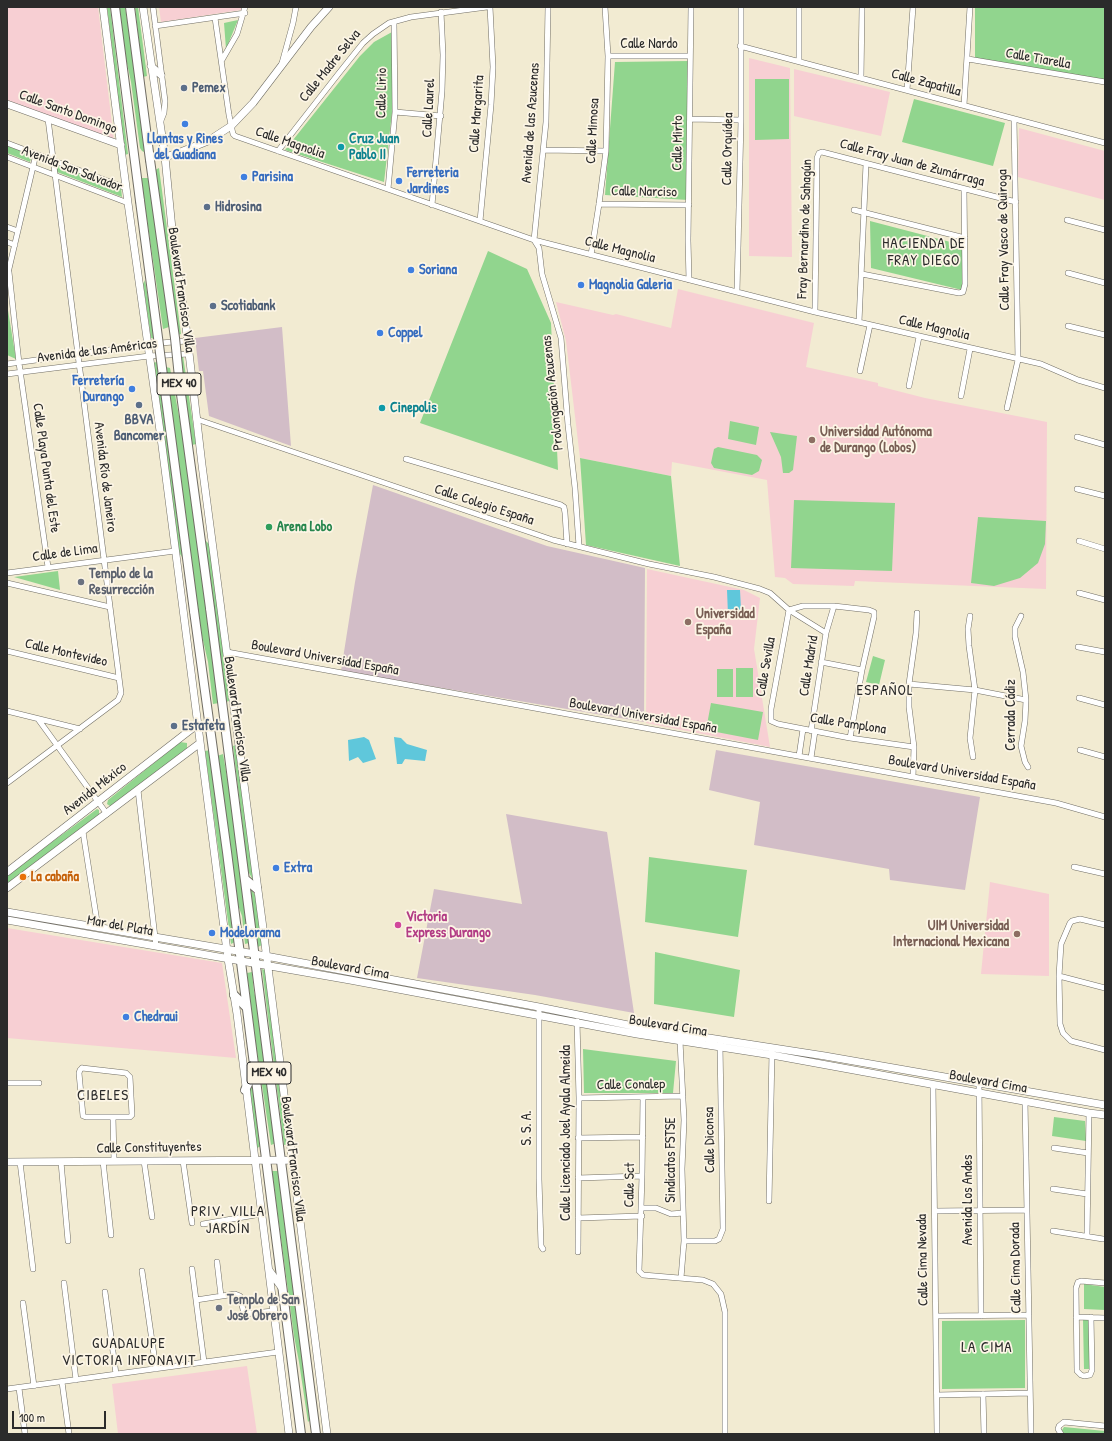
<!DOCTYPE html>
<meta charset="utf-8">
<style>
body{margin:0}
#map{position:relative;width:1112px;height:1441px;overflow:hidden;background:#f2ebd2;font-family:"Patrick Hand",sans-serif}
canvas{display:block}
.frame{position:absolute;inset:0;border:8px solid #2b2b2b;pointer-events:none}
.scale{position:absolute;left:12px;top:1411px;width:94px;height:18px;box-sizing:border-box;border:2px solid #2b2b2b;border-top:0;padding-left:5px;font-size:12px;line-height:14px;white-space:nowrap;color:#2b2b2b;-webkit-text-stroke:3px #fcf5e5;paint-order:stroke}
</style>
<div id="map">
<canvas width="1112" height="1441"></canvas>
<div class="frame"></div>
<div class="scale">100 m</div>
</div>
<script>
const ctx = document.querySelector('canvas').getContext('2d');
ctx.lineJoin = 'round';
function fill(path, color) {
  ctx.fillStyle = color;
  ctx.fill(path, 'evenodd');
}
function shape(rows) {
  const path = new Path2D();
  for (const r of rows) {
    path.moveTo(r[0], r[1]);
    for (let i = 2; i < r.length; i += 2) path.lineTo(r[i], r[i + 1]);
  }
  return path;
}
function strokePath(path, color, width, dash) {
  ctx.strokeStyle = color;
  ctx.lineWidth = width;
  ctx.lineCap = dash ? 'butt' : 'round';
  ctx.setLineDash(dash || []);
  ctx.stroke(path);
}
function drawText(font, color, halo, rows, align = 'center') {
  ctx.font = font + ' "Patrick Hand",sans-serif';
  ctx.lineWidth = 3.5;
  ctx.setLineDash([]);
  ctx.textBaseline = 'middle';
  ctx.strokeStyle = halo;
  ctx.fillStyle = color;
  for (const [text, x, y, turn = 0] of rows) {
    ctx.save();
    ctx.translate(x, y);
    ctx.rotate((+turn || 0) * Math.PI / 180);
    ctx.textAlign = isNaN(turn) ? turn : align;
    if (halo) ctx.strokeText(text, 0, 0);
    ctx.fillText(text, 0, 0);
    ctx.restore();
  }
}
fill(shape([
 [7,7,98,7,114,141,7,100],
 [159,7,241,7,241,10,161,22],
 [749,58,790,68,792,257,749,256],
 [794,69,890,92,881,136,794,116],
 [1019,128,1105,151,1105,200,1018,177],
 [678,289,814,323,806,367,878,383,878,386,925,398,1047,422,1046,589,855,581,854,586,793,584,785,578,775,577,767,480,672,462,671,476,580,458,566,341,556,302,613,315,616,314,671,328],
 [647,569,744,590,760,598,754,649,770,747,646,723],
 [990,882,1049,894,1049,976,981,974],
 [7,928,222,963,236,1058,7,1038],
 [247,1366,257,1434,118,1434,112,1384]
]), '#f7cfd3');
fill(shape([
 [282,327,291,446,209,416,203,371,199,371,195,338],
 [373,485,547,546,645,568,644,722,341,671,355,582],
 [716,750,980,797,965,890,890,880,889,869,754,845,760,802,709,790],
 [506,814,607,832,634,1013,535,995,417,978,434,889,522,904]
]), '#d2bdc7');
fill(shape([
 [107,7,110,7,128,154,125,155],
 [118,7,125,7,143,117,146,147,144,152,142,151,140,148,131,82,125,54],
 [135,7,138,7,147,76,143,77],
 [975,7,1105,7,1105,82,975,58],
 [238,20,226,49,224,23],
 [392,32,392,113,384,182,285,150,360,56,374,42],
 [689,61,688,200,605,195,615,62],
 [755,79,789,79,789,139,755,140],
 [914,99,1005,123,993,166,902,142],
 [7,145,32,155,30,162,7,153],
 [56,164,121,188,122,197,57,172],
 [159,168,181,334,178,335,155,170],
 [141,178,150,178,169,327,163,329],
 [870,221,962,245,962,290,871,268],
 [488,251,527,269,551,323,558,470,420,423],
 [145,280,155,339,151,338,143,284],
 [7,304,16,359,7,355],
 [183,356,196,444,192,445,179,357],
 [157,362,184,560,178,551,152,363],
 [166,367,170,368,188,464,219,703,213,704,208,662,202,636,192,570],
 [730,421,759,427,756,445,728,439],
 [770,432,797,436,793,470,789,473,783,473,781,457],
 [718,447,757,455,762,460,759,471,752,475,714,468,711,463,714,449],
 [580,458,671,476,680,566,586,545],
 [794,500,895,503,892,571,791,568],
 [978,517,1046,521,1045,544,1038,563,1020,578,994,586,971,583],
 [204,539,209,544,232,700,226,702],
 [58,571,60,590,14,577],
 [873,656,885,660,879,685,866,682],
 [736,668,753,668,753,697,736,697],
 [717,669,733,669,733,697,717,697],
 [711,703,763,712,758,740,706,730],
 [180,742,187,743,187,749,112,806,110,806,107,804,108,800],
 [236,745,254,882,248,871,233,746],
 [210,750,235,942,231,944,205,751],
 [223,754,232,805,249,943,245,944,242,916,238,905,217,756],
 [97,809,99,810,99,815,7,884,7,875],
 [649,857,747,870,738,937,645,922],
 [249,886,255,895,262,945,258,947],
 [655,952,740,970,734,1017,654,1004],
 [262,969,265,970,288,1144,284,1145],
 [252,972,254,992,259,1009,279,1142,271,1145,256,1045,247,973],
 [583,1049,676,1061,673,1093,584,1093],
 [253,1082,261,1146,257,1148,249,1090],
 [1054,1117,1085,1121,1086,1141,1052,1136],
 [272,1171,278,1171,310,1420,308,1422,299,1362,294,1336],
 [1084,1284,1105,1287,1105,1310,1084,1309],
 [1025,1320,1025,1388,942,1389,942,1321],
 [1083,1320,1089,1320,1090,1369,1084,1369],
 [1064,1427,1105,1431,1105,1434,1064,1434,1062,1430]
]), '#91d58e');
fill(shape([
 [727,590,740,590,741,609,744,609,744,614,728,615],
 [364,737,369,740,376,759,363,763,358,757,349,761,348,740],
 [394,737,401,738,407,744,427,750,425,761,405,759,402,764,397,764]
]), '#5fc7db');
const street = shape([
 [153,7,165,101,164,113,160,123],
 [799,7,799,61],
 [215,18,229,115,233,134,235,136,534,240,815,312,1041,364,1078,380,1105,388],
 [155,26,245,13],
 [740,46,1105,143],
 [608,56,690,56],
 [968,59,1105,82],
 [222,60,237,34,245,7],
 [282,63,293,23,296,7],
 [861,78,862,7],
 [907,90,913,7],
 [964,105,970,7],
 [395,112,441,116],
 [690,119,741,120],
 [7,143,126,188],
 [543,150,606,151],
 [278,151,339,73,363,43,373,34,389,23,411,17,487,7],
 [7,157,128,203],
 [388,189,395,112,394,22],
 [599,204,689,205],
 [432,205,442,91,443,55,441,12],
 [854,210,965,238],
 [1067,220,1105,230],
 [480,221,491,105,493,67,490,7],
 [7,227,18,231],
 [534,240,539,248,542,274,561,338,568,425,575,488,579,546],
 [534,240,546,122,548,7],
 [7,242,15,245],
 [591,255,599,204,606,151,608,56,605,7],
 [9,272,19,363,48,567],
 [8,273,36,154],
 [1068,273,1105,283],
 [862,274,959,293,963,292,965,284,964,189],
 [689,280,688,240,691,7],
 [737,292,741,120,741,7],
 [815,312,817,158,819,153,822,152,1016,202],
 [859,322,866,164],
 [1068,326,1105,335],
 [7,364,160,343,187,341],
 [860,371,870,325],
 [7,374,149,356,189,354],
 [909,386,919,337],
 [961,396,970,349],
 [1007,408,1018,360,1014,119],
 [196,419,553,540,649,564,714,577,760,589,770,593,789,610,826,633],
 [1077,437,1105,445],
 [406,459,561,505,564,507,565,513,567,544],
 [1077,489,1105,496],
 [1079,541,1105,549],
 [7,573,175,551],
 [7,583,110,607],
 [1079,593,1105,600],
 [970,616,968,629,969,646,975,690,970,738,973,757],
 [1021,616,1015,628,1015,637,1023,672,1026,700,1025,721,1021,746,1025,762,1028,767],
 [1078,647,1105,652],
 [7,651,119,678],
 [227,652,1056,803,1105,817],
 [821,662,862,670],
 [909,684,975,690,1026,700],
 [1079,698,1105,705],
 [7,711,80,729],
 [38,719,107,814],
 [811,731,826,633,834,606],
 [850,738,862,670,874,617,874,612,869,610,834,606,803,606,789,610,771,709,771,721,778,724,850,738,914,747],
 [1080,750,1105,757],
 [799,756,803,729],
 [811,758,815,731],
 [913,777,914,747,909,707,909,684,916,633,917,613],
 [7,783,114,703,118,700,121,693,48,119],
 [138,790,156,946],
 [83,832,98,928],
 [1074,867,1105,874],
 [1105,925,1080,919,1072,921,1070,923,1061,944,1059,976,1060,1024,1063,1033,1071,1041,1105,1050],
 [1059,976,1105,988],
 [539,1007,539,1179,541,1246,543,1249],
 [577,1021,579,1098,578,1252],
 [680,1041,684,1120,682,1169,684,1241,681,1278],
 [82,1068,126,1073,130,1077,132,1115,130,1117,86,1117,83,1116,79,1073,80,1070,82,1068],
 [7,1083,39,1083],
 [979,1084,981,1316],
 [933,1085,937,1434],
 [643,1097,642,1176,639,1271,643,1275,703,1280,713,1284,721,1294,725,1312,725,1434],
 [579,1098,683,1096],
 [1025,1101,1031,1434],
 [113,1117,114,1161],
 [578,1138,643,1137],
 [1054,1148,1088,1153],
 [103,1161,111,1235],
 [144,1161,152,1217],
 [183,1161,192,1223],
 [20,1162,33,1269],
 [61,1162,68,1241],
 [578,1178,642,1176],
 [1053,1189,1087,1194],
 [769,1201,772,1052],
 [642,1208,656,1208,671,1214,683,1213],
 [935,1211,1027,1210],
 [578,1218,642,1216],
 [203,1224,261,1214],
 [1053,1231,1103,1239],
 [1087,1236,1089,1113],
 [684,1241,715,1241,719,1239,723,1229,720,1045],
 [217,1262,221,1296],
 [192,1269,204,1362],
 [142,1271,156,1369],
 [64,1283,76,1380],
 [105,1292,116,1374],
 [196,1300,235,1294,240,1296,244,1314,273,1311],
 [23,1303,34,1386],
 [936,1316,1029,1315],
 [1076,1317,1105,1318],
 [1091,1317,1092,1370,1090,1375,1084,1376,1081,1375,1077,1371,1076,1288,1078,1282,1081,1281,1105,1283],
 [62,1382,69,1434],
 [19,1388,25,1434],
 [7,1389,278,1352],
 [983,1394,984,1434],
 [937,1395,1030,1393],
 [1061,1434,1058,1429,1059,1426,1064,1422,1105,1426]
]);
const secondary = shape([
 [103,7,128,203,161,438,228,959,237,1014,289,1434],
 [143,7,165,157,172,229,186,327,202,465,263,928,327,1434],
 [151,66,161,75],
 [7,104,121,145],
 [165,157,178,153,208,141,231,126,253,103,311,27,329,7],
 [7,872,198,724],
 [7,888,200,743],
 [7,912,255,954,539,1007,638,1027,825,1056,1105,1105],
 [7,920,350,980,637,1034,772,1055,1089,1113,1105,1115],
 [7,1162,292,1160],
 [269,1270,282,1288]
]);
const primary = shape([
 [115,7,140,201],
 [130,7,150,160],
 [210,608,316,1434],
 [194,611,227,852,301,1434],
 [245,879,257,889],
 [234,995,246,1007],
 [245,1090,254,1072]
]);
strokePath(street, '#716e65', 6);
strokePath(secondary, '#716e65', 8);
strokePath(primary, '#716e65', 10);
strokePath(street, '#fff', 5);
strokePath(secondary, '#fff', 7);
strokePath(primary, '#fff', 8);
const primaryBridge = shape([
 [150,160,175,338,180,387,210,608],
 [140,201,194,611]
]);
strokePath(primaryBridge, '#716e65', 10, []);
strokePath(primaryBridge, '#fff', 8);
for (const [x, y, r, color] of [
 [184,88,4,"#5c6f8a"],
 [185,124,4,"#3f7fe0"],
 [341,147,4,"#0f9aa8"],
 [244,177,4,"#3f7fe0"],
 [399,181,4,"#3f7fe0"],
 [207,207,4,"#5c6f8a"],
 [411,270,4,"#3f7fe0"],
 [581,285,4,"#3f7fe0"],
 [213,306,4,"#5c6f8a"],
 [380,333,4,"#3f7fe0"],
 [132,389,4,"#3f7fe0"],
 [139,405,4,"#5c6f8a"],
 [382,408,4,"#0f9aa8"],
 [812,440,4,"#8d6e63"],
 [269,527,4,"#2e9e5b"],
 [81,582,4,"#6b7280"],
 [688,622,4,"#8d6e63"],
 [174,726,4,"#5c6f8a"],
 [276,868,4,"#3f7fe0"],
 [23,877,4,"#e8710a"],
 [398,925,4,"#d1479c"],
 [212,933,4,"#3f7fe0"],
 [1017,934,4,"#8d6e63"],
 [126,1017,4,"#3f7fe0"],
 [219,1308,4,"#6b7280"]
]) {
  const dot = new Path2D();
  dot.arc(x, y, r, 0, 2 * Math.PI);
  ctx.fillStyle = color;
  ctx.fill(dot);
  strokePath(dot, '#fcf5e5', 1.5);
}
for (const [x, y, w] of [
 [179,384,44],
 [269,1073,44]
]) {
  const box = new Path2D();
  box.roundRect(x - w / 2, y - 11, w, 22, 3);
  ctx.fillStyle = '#fcf5e5';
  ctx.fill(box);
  strokePath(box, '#2b2b2b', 1);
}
drawText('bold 13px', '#2b2b2b', null, [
 ["MEX 40",179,384],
 ["MEX 40",269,1073]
]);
drawText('14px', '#2b2b2b', '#fcf5e5', [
 ["Calle Nardo",649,44],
 ["Calle Tiarella",1038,59,10],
 ["Calle Madre Selva",330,66,-51],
 ["Calle Zapatilla",926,83,15],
 ["Calle Lirio",382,93,-89],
 ["Calle Laurel",429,108,-87],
 ["Calle Santo Domingo",68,112,20],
 ["Calle Margarita",477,114,-86],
 ["Avenida de las Azucenas",531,123,-86],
 ["Calle Mimosa",593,131,-87],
 ["Calle Magnolia",290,143,19],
 ["Calle Mirto",678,143,-89],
 ["Calle Orquídea",728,149,-89],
 ["Calle Fray Juan de Zumárraga",912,163,15],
 ["Avenida San Salvador",72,169,21],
 ["Calle Narciso",644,192,1],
 ["Fray Bernardino de Sahagún",805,229,-88],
 ["Calle Fray Vasco de Quiroga",1004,240,-91],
 ["Calle Magnolia",620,250,14],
 ["Boulevard Francisco Villa",181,290,82],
 ["Calle Magnolia",934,328,13],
 ["Avenida de las Américas",97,351,-7],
 ["Prolongación Azucenas",553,393,-96],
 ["Calle Playa Punta del Este",46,468,82],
 ["Avenida Río de Janeiro",105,477,83],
 ["Calle Colegio España",484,505,18],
 ["Calle de Lima",65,553,-8],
 ["Calle Montevideo",66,653,13],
 ["Boulevard Universidad España",325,658,10],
 ["Calle Madrid",809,666,-81],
 ["Calle Sevilla",766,667,-80],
 ["Cerrada Cádiz",1011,715,-90],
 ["Boulevard Universidad España",643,716,10],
 ["Boulevard Francisco Villa",237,719,82],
 ["Calle Pamplona",848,724,9],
 ["Boulevard Universidad España",962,773,10],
 ["Avenida México",95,789,-38],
 ["Mar del Plata",120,926,10],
 ["Boulevard Cima",350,968,10],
 ["Boulevard Cima",668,1026,9],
 ["Boulevard Cima",988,1082,10],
 ["Calle Conalep",631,1085,-1],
 ["S. S. A.",527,1128,-90],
 ["Calle Licenciado Joel Ayala Almeida",566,1133,-90],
 ["Calle Diconsa",710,1140,-91],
 ["Calle Constituyentes",149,1148,-1],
 ["Boulevard Francisco Villa",293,1159,83],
 ["Sindicatos FSTSE",671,1160,-90],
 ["Calle Sct",630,1185,-89],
 ["Avenida Los Andes",968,1200,-90],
 ["Calle Cima Nevada",923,1260,-91],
 ["Calle Cima Dorada",1016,1268,-91]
]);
drawText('bold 14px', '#4e5e75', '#fcf5e5', [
 ["Pemex",192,88],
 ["Hidrosina",215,207],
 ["Scotiabank",221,306],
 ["BBVA",139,420,"center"],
 ["Bancomer",139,436,"center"],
 ["Estafeta",182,726]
], 'left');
drawText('bold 14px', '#366cbe', '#fcf5e5', [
 ["Llantas y Rines",185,139,"center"],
 ["del Guadiana",185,155,"center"],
 ["Ferreteria",407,173],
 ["Jardines",407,189],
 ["Parisina",252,177],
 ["Soriana",419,270],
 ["Magnolia Galeria",589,285],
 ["Coppel",388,333],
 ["Ferretería",124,381,"right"],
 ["Durango",124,397,"right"],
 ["Extra",284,868],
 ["Modelorama",220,933],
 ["Chedraui",134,1017]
], 'left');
drawText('bold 14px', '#0d838f', '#fcf5e5', [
 ["Cruz Juan",349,139],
 ["Pablo II",349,155],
 ["Cinepolis",390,408]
], 'left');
drawText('bold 14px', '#785e54', '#fcf5e5', [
 ["Universidad Autónoma",820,432],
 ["de Durango (Lobos)",820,448],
 ["Universidad",696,614],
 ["España",696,630],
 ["UIM Universidad",1009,926,"right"],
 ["Internacional Mexicana",1009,942,"right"]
], 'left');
drawText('bold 14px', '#27864d', '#fcf5e5', [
 ["Arena Lobo",277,527]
], 'left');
drawText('bold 14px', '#5b616d', '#fcf5e5', [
 ["Templo de la",89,574],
 ["Resurrección",89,590],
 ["Templo de San",227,1300],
 ["José Obrero",227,1316]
], 'left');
drawText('bold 14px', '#c56008', '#fcf5e5', [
 ["La cabaña",31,877]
], 'left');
drawText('bold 14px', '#b23c85', '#fcf5e5', [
 ["Victoria",406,917],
 ["Express Durango",406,933]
], 'left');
ctx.letterSpacing = '1px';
drawText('15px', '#2b2b2b', '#fcf5e5', [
 ["HACIENDA DE",924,244],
 ["FRAY DIEGO",924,261],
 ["ESPAÑOL",885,691],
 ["CIBELES",103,1096],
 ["PRIV. VILLA",228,1212],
 ["JARDÍN",228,1229],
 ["GUADALUPE",129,1344],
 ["VICTORIA INFONAVIT",129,1361],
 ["LA CIMA",987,1348]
]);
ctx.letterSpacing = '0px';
</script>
